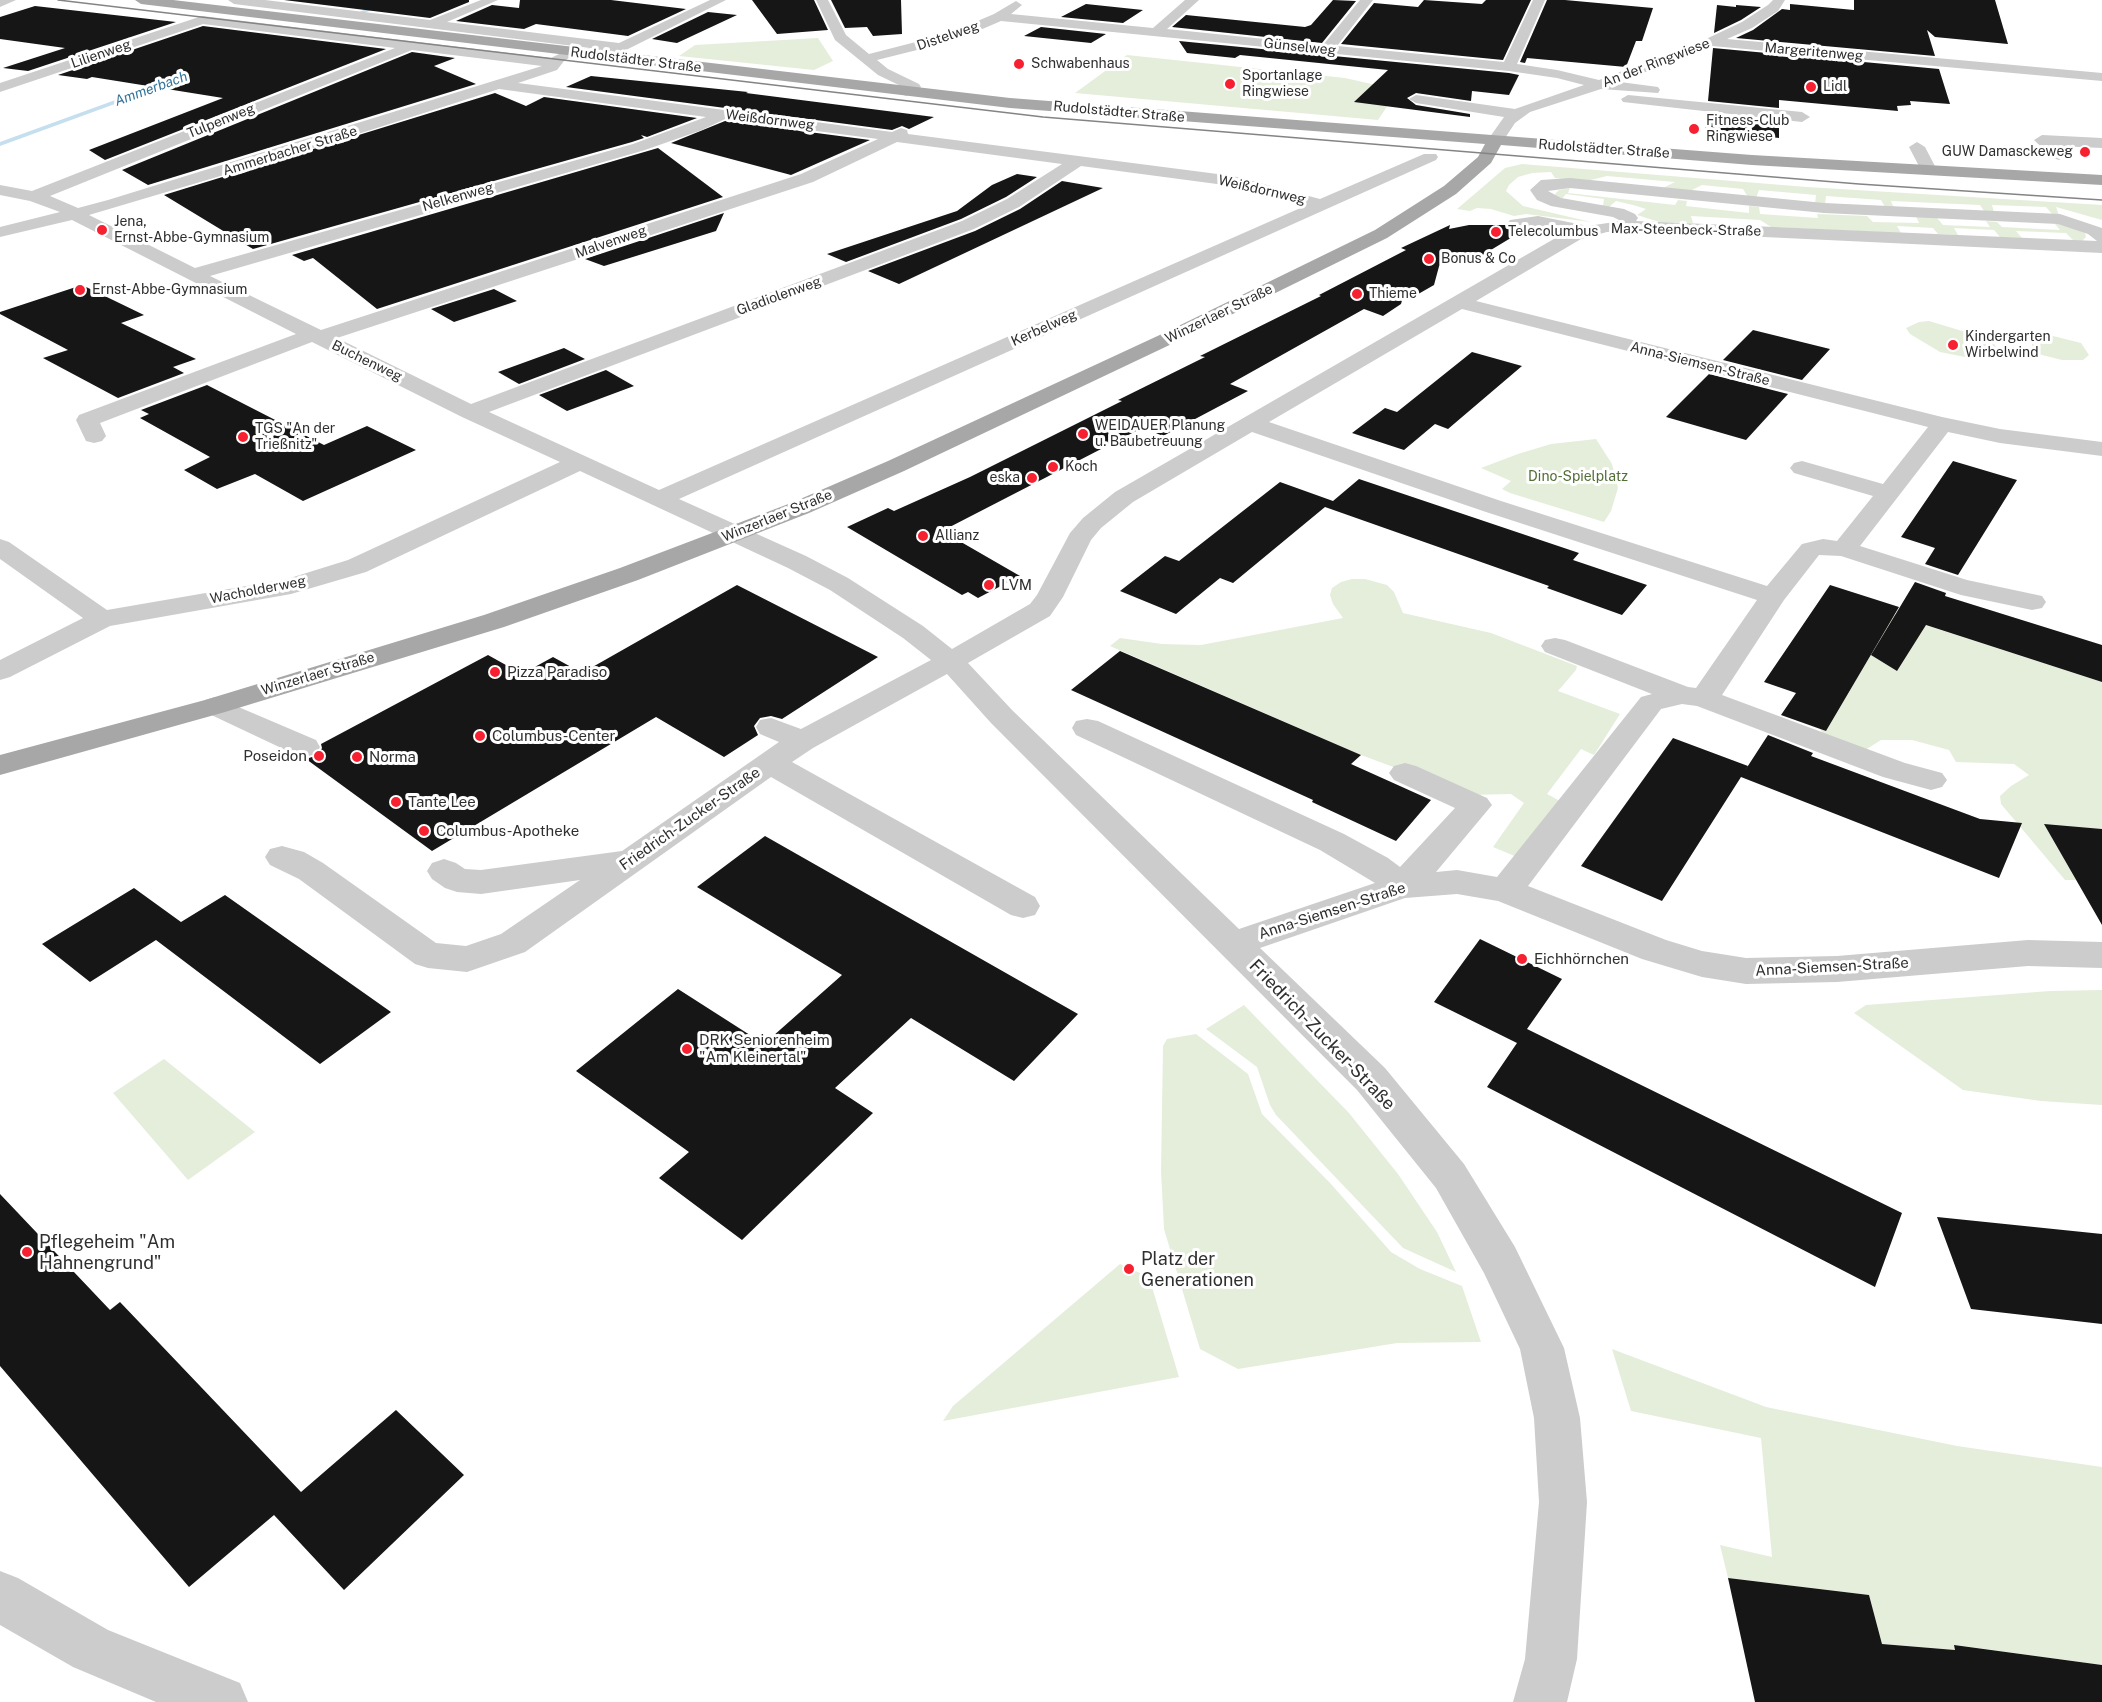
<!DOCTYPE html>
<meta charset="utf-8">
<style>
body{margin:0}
canvas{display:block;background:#fff}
</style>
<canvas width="2102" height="1702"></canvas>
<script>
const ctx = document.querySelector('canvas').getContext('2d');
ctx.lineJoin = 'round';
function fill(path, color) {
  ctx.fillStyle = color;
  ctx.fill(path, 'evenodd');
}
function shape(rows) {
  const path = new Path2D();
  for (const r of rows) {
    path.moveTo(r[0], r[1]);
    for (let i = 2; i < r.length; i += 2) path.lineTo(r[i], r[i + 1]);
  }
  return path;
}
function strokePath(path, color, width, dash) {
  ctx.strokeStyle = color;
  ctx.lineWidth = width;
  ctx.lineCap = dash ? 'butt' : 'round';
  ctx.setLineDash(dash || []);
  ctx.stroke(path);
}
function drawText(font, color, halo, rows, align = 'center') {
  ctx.font = font + ' "Public Sans",sans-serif';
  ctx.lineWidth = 6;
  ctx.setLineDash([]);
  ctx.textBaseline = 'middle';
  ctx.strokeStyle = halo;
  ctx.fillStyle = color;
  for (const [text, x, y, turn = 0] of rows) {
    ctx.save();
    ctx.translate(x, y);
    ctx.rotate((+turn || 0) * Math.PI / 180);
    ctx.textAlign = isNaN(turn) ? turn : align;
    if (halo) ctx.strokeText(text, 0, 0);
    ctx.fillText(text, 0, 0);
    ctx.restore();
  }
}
fill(shape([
 [818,38,833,61,814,70,679,56,695,45],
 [1127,55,1345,78,1398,90,1378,120,1075,93],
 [1522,164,1807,187,2102,205,2102,220,2056,207,2059,215,2052,214,2046,207,1992,205,1994,212,1984,211,1980,205,1891,201,1894,208,1885,207,1881,200,1826,196,1825,205,1815,204,1816,195,1759,190,1756,198,1748,197,1743,189,1702,185,1690,191,1663,188,1675,182,1607,176,1587,181,1555,178,1551,172,1532,173,1518,177,1509,185,1506,191,1523,206,1591,222,1526,214,1514,216,1491,209,1477,208,1470,211,1457,209,1505,168],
 [1570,188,1568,193,1675,205,1678,200,1687,201,1686,206,1749,213,1749,206,1759,207,1760,214,1818,218,1817,214,1867,216,1873,222,1919,223,1916,216,1937,218,1943,225,1990,227,1986,221,1997,222,2002,227,2060,230,2055,224,2064,224,2085,233,2086,237,2082,241,2073,240,2066,233,2016,231,2022,238,2000,237,1994,230,1954,228,1958,235,1938,234,1933,228,1897,226,1901,233,1771,227,1760,220,1691,216,1693,223,1659,222,1637,215,1646,209,1633,205,1616,201,1609,207,1603,206,1604,199,1566,194,1561,200,1557,198,1555,194,1559,190],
 [1929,321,1992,340,1996,347,1983,355,1965,357,1940,352,1910,334,1906,328,1919,322],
 [2049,335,2081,343,2089,355,2083,360,2062,360,2034,353,2030,336],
 [1596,439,1612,464,1618,488,1611,511,1604,522,1510,493,1502,489,1511,481,1481,468,1518,454,1551,444],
 [1352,579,1365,579,1387,585,1394,592,1403,613,1491,633,1577,666,1576,670,1558,691,1620,714,1594,755,1581,749,1547,794,1560,801,1517,857,1493,847,1524,803,1511,794,1469,795,1361,755,1110,646,1120,638,1162,644,1201,645,1343,618,1333,604,1330,595,1332,588,1341,582],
 [1894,615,2102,682,2102,829,2045,825,2076,880,2065,880,2001,804,2000,796,2011,786,2029,775,2014,764,1956,762,1949,750,1912,740,1881,740,1862,752,1828,740,1817,725],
 [2102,990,2102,1105,2041,1101,1963,1090,1854,1013,1866,1005,2050,991],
 [1244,1005,1349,1113,1398,1174,1437,1232,1456,1272,1403,1248,1276,1115,1270,1105,1257,1067,1206,1029],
 [1196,1034,1248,1074,1262,1114,1331,1184,1391,1252,1420,1269,1462,1286,1481,1342,1397,1343,1238,1369,1200,1349,1164,1229,1161,1171,1163,1046,1167,1039],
 [164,1059,255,1132,188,1180,113,1093],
 [1120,1264,1149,1277,1179,1377,943,1421,953,1406],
 [1612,1349,1766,1407,1957,1446,2102,1467,2102,1665,1955,1645,1955,1650,1882,1644,1869,1595,1728,1578,1720,1545,1772,1557,1761,1438,1631,1411]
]), '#e5eedb');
fill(shape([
 [388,0,396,0,364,13,359,12,388,0],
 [173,79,175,82,0,146,0,142,173,79]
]), '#c5dfef');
fill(shape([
 [284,0,469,0,469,2,430,18],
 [520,0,611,0,686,9,628,36,536,24,524,29,456,21,492,5,519,8],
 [752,0,814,0,828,30,777,34],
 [831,0,901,0,902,34,873,36,867,27,845,28],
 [1333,0,1356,1,1322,43,1172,27,1186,15,1305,27,1311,25],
 [1424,0,1482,4,1486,0,1531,0,1503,60,1341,44,1374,3,1418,7],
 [1547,0,1565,0,1653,8,1642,41,1636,41,1626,67,1527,58,1525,63,1520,62],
 [1854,0,1995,0,2008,44,1935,37,1927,30,1935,56,1736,38,1753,30,1782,9,1790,10,1790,4,1854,10],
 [1086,4,1143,10,1123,23,1061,17],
 [1717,5,1736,7,1736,5,1761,7,1741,20,1714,33],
 [35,6,176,22,28,71,3,68,65,48,0,39,0,17],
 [708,12,737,15,677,43,652,39],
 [203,26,386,49,105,160,89,150,223,98,92,77,87,79,58,75],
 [1041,27,1106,34,1091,43,1024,36],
 [1179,41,1509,73,1519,75,1509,95,1472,91,1471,101,1416,93,1407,98,1416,105,1470,114,1470,117,1354,102,1388,70,1240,55,1235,58,1187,53],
 [1713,48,1939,69,1950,104,1910,101,1911,105,1897,106,1898,111,1779,100,1779,108,1708,101],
 [412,52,455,58,434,66,476,84,148,185,122,170],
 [591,76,748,92,746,93,934,117,909,129,902,126,892,130,566,87],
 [495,93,526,106,544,97,697,118,647,137,641,135,644,138,632,142,253,249,164,195],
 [1707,114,1779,122,1779,138,1705,129],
 [725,121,870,140,791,175,671,143],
 [658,148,723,197,377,309,313,258,304,261,292,255],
 [1017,174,1037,177,1006,197,961,219,846,262,827,254,957,211,992,185],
 [1062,181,1103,188,899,284,868,271,975,231,1020,209],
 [724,213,716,231,604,266,585,259],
 [1450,225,1449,229,1469,225,1505,225,1510,230,1524,230,1466,265,1441,259,1434,285,1413,297,1403,297,1401,304,1383,316,1364,309,1230,384,1248,391,1163,436,1146,429,1138,430,942,531,1020,576,978,598,968,592,962,595,847,527,888,508,894,511,970,477,1122,401,1118,400,1205,357,1200,356,1321,296,1319,295,1406,250,1401,248],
 [82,285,144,315,121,323,196,359,173,367,184,373,118,398,43,358,68,350,0,314,0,312],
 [494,289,517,301,454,322,431,309],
 [1753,330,1830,349,1802,380,1723,360],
 [564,348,585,359,519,384,498,372],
 [1472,352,1522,366,1448,429,1435,424,1404,450,1352,433,1385,408,1397,412],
 [606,370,634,386,567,411,539,395],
 [1709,374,1788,394,1746,440,1666,417],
 [207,385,324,445,367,426,416,450,303,501,255,474,217,489,184,470,210,457,140,418,149,414,141,410],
 [1953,461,2017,480,1958,575,1925,564,1935,548,1901,537],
 [1359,479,1579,553,1573,560,1647,585,1622,615,1547,588,1549,586,1325,507,1233,583,1220,578,1176,614,1120,591,1165,556,1179,561,1280,482,1333,501],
 [1915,582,1946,593,1945,596,2102,645,2102,682,1926,625,1897,671,1871,655],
 [737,585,878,657,782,719,771,716,760,718,754,726,758,735,724,757,656,717,432,851,306,759,318,755,322,748,321,744,488,655,522,674,553,657,582,673],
 [1830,585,1899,607,1826,731,1781,715,1796,693,1764,682],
 [1120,651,1361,755,1351,764,1431,800,1396,841,1312,802,1313,800,1071,690],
 [1768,735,1813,753,1811,756,1980,819,2022,823,1999,878,1741,777,1662,901,1581,866,1673,738,1748,766,1744,772],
 [2044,824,2102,829,2102,925],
 [765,836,1078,1014,1014,1081,911,1018,835,1088,873,1113,742,1240,659,1178,689,1152,576,1071,678,989,764,1044,842,975,697,887],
 [134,888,181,922,225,895,391,1012,320,1064,156,940,90,982,42,944],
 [1480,939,1562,979,1527,1029,1902,1213,1875,1287,1487,1087,1517,1043,1434,1002],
 [0,1194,110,1310,120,1302,301,1492,396,1410,464,1475,344,1590,274,1515,189,1587,0,1366],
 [1937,1217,2102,1234,2102,1324,1971,1309],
 [1728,1578,1869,1595,1882,1644,1955,1650,1954,1645,2102,1665,2102,1702,1755,1702]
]), '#161616');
fill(shape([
 [0,0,16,0,0,7,0,0],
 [228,0,265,0,430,20,481,0,498,0,447,22,619,43,710,0,726,0,628,49,598,57,591,53,598,49,234,4,228,0],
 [816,0,828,0,846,35,869,54,947,34,994,14,1016,1,1022,5,1011,14,1153,28,1185,0,1199,0,1167,29,1323,45,1360,0,1373,0,1337,46,1504,62,1533,0,1545,0,1517,64,1557,70,1599,80,1706,39,1742,22,1768,5,1773,0,1785,0,1778,11,1752,28,1727,39,2102,73,2102,81,1712,46,1620,82,1658,87,1660,90,1658,93,1601,89,1530,112,1515,123,1501,144,1495,146,1487,141,1504,117,1416,103,1409,99,1416,95,1515,109,1584,85,1557,78,1509,71,1001,21,957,40,877,60,888,69,919,84,921,87,919,90,906,96,899,92,903,87,878,75,835,40,816,0],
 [202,16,551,58,571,48,578,52,564,61,557,70,518,83,892,132,901,128,907,130,908,134,1233,176,1320,199,1424,154,1436,154,1438,157,1436,160,679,499,806,556,848,578,923,626,952,649,1030,604,1037,595,1070,533,1083,518,1115,492,1566,232,1538,226,1516,229,1510,228,1507,224,1510,220,1538,216,1588,226,1621,221,1613,217,1551,206,1537,200,1530,190,1541,180,1570,178,1824,203,2060,214,2102,228,2102,253,1637,231,1607,232,1581,239,1476,301,1942,417,2000,429,2102,442,2102,456,2000,443,1948,432,1860,546,1967,580,2042,596,2046,602,2042,608,2032,610,1961,595,1841,556,1819,555,1784,600,1722,695,1905,763,1942,773,1947,780,1942,787,1931,790,1883,777,1697,706,1682,704,1661,709,1528,886,1666,940,1702,951,1746,958,1837,956,2028,940,2102,942,2102,968,2028,966,1837,982,1746,984,1702,977,1642,959,1498,901,1457,894,1405,898,1260,948,1385,1068,1464,1164,1515,1247,1564,1348,1580,1418,1587,1502,1577,1659,1567,1702,1513,1702,1525,1659,1539,1502,1534,1418,1520,1349,1484,1273,1436,1188,1357,1090,991,723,947,674,813,748,792,762,1035,897,1040,906,1035,915,1023,918,1011,915,771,777,525,952,467,972,428,968,415,964,299,879,270,865,265,857,270,849,282,846,304,852,323,863,436,943,466,946,501,934,580,880,481,894,457,892,445,888,432,879,427,871,432,863,444,859,456,863,465,869,481,870,622,851,779,742,760,734,756,727,760,720,771,718,801,729,931,660,903,638,830,590,788,568,580,471,366,572,291,594,110,626,10,677,0,680,0,660,83,618,0,559,0,539,9,542,107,610,287,579,348,560,560,462,462,417,312,342,100,423,106,436,102,441,94,443,86,441,76,420,79,415,296,334,72,220,0,237,0,227,60,212,30,201,0,195,0,185,32,191,395,48,203,24,0,92,0,83,202,16],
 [412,50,542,66,108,200,78,208,50,196,412,50],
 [499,89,706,117,633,144,195,268,89,215,308,150,499,89],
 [725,119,878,139,801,174,321,330,210,276,645,150,702,130,725,119],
 [897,142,1062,164,1007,199,962,221,471,404,337,338,813,182,897,142],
 [1081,166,1232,186,1305,206,659,490,489,412,974,229,1019,207,1081,166],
 [1570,188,1824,213,2058,224,2088,234,2097,241,1636,221,1638,218,1635,214,1624,209,1561,198,1548,191,1570,188],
 [1462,309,1928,427,1883,484,1802,461,1794,463,1790,468,1794,473,1873,496,1837,541,1823,539,1802,544,1767,586,1501,501,1269,422,1462,309],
 [1252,432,1483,511,1757,600,1696,688,1688,687,1565,640,1555,638,1545,640,1541,646,1545,652,1652,694,1641,697,1497,877,1457,870,1436,872,1492,805,1487,798,1416,766,1405,763,1394,766,1389,773,1394,780,1455,808,1400,867,1388,858,1344,834,1098,721,1087,719,1076,721,1072,728,1076,735,1320,850,1375,883,1239,929,1013,711,968,663,1050,616,1063,597,1091,540,1101,528,1133,502,1252,432],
 [1628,95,1802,112,1810,117,1802,122,1623,102,1621,99,1628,95],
 [2042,135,2102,138,2102,148,2058,146,2067,155,2059,160,2053,158,2034,140,2042,135],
 [1917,142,1925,147,1937,170,1935,174,1929,175,1921,170,1909,147,1917,142],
 [215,697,316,740,320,747,316,754,305,757,294,754,205,712,200,706,205,700,215,697],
 [0,1571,18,1578,108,1630,240,1683,248,1702,156,1702,73,1667,0,1625,0,1571]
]), '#ccc');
fill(shape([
 [135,0,173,0,1010,98,1752,155,2102,175,2102,185,1752,165,1501,145,1491,163,1456,194,1387,238,1178,341,904,471,809,513,638,580,504,627,225,712,0,775,0,755,205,700,484,615,620,568,791,503,888,461,1164,333,1375,230,1444,186,1478,157,1485,144,1010,108,141,4,135,0]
]), '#a7a7a7');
strokePath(shape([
 [58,0,1043,117,1859,184,2102,200]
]), '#848484', 1.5);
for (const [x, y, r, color] of [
 [1019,64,6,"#f72030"],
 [1230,84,6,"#f72030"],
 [1811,87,6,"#f72030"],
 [1694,129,6,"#f72030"],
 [2085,152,6,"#f72030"],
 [102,230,6,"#f72030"],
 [1496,232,6,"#f72030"],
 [1429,259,6,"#f72030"],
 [80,290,6,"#f72030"],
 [1357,294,6,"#f72030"],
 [1953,345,6,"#f72030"],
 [1083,434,6,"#f72030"],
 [243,437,6,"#f72030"],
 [1053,467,6,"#f72030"],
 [1032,478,6,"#f72030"],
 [923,536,6,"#f72030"],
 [989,585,6,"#f72030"],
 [495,672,6,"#f72030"],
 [480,736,6,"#f72030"],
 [319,756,6,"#f72030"],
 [357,757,6,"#f72030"],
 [396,802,6,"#f72030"],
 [424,831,6,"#f72030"],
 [1522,959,6,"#f72030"],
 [687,1049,6,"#f72030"],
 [27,1252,6,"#f72030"],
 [1129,1269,6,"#f72030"]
]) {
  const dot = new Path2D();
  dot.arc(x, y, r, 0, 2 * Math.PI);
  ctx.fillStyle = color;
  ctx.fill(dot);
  strokePath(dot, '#fff', 2);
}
drawText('14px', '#2f2f2f', '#fff', [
 ["Distelweg",948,36,-19],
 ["Günselweg",1300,47,6],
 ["Margeritenweg",1814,52,5],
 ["Lilienweg",101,54,-19],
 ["Rudolstädter Straße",636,60,7],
 ["An der Ringwiese",1656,63,-21],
 ["Rudolstädter Straße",1119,112,5],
 ["Weißdornweg",770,120,7],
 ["Tulpenweg",221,121,-22],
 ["Rudolstädter Straße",1604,149,4],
 ["Ammerbacher Straße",290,151,-17],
 ["Weißdornweg",1262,190,13],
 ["Nelkenweg",458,197,-16],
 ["Max-Steenbeck-Straße",1686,230,1],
 ["Malvenweg",611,242,-19],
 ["Gladiolenweg",779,296,-20],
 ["Winzerlaer Straße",1219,314,-26],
 ["Kerbelweg",1044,328,-24],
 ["Buchenweg",367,361,26],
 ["Anna-Siemsen-Straße",1700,364,14],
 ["Winzerlaer Straße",777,516,-22],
 ["Wacholderweg",258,590,-11],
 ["Winzerlaer Straße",318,674,-17]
]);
drawText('14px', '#2f2f2f', '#fff', [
 ["Schwabenhaus",1031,64],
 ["Sportanlage",1242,76],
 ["Ringwiese",1242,92],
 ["Lidl",1823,87],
 ["Fitness-Club",1706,121],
 ["Ringwiese",1706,137],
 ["GUW Damasckeweg",2073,152,"right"],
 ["Jena,",114,222],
 ["Ernst-Abbe-Gymnasium",114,238],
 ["Telecolumbus",1508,232],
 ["Bonus & Co",1441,259],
 ["Ernst-Abbe-Gymnasium",92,290],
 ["Thieme",1369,294],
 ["Kindergarten",1965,337],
 ["Wirbelwind",1965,353],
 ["WEIDAUER Planung",1095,426],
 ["u. Baubetreuung",1095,442],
 ["TGS \"An der",255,429],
 ["Trießnitz\"",255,445],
 ["Koch",1065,467],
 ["eska",1020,478,"right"],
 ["Allianz",935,536]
], 'left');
drawText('italic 14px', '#34739a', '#fff', [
 ["Ammerbach",151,89,-20]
]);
drawText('14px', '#526f37', '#fff', [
 ["Dino-Spielplatz",1578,477]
]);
drawText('15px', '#2f2f2f', '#fff', [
 ["LVM",1001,585],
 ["Pizza Paradiso",507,672],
 ["Columbus-Center",492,736],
 ["Poseidon",307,756,"right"],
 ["Norma",369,757],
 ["Tante Lee",408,802],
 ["Columbus-Apotheke",436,831],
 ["Eichhörnchen",1534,959],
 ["DRK Seniorenheim",699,1040],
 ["\"Am Kleinertal\"",699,1057]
], 'left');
drawText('15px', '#2f2f2f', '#fff', [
 ["Friedrich-Zucker-Straße",690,819,-35],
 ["Anna-Siemsen-Straße",1332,911,-18],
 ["Anna-Siemsen-Straße",1832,967,-3]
]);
drawText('18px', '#2f2f2f', '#fff', [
 ["Friedrich-Zucker-Straße",1322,1035,46]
]);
drawText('18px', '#2f2f2f', '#fff', [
 ["Pflegeheim \"Am",39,1242],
 ["Hahnengrund\"",39,1263],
 ["Platz der",1141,1259],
 ["Generationen",1141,1280]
], 'left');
</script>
